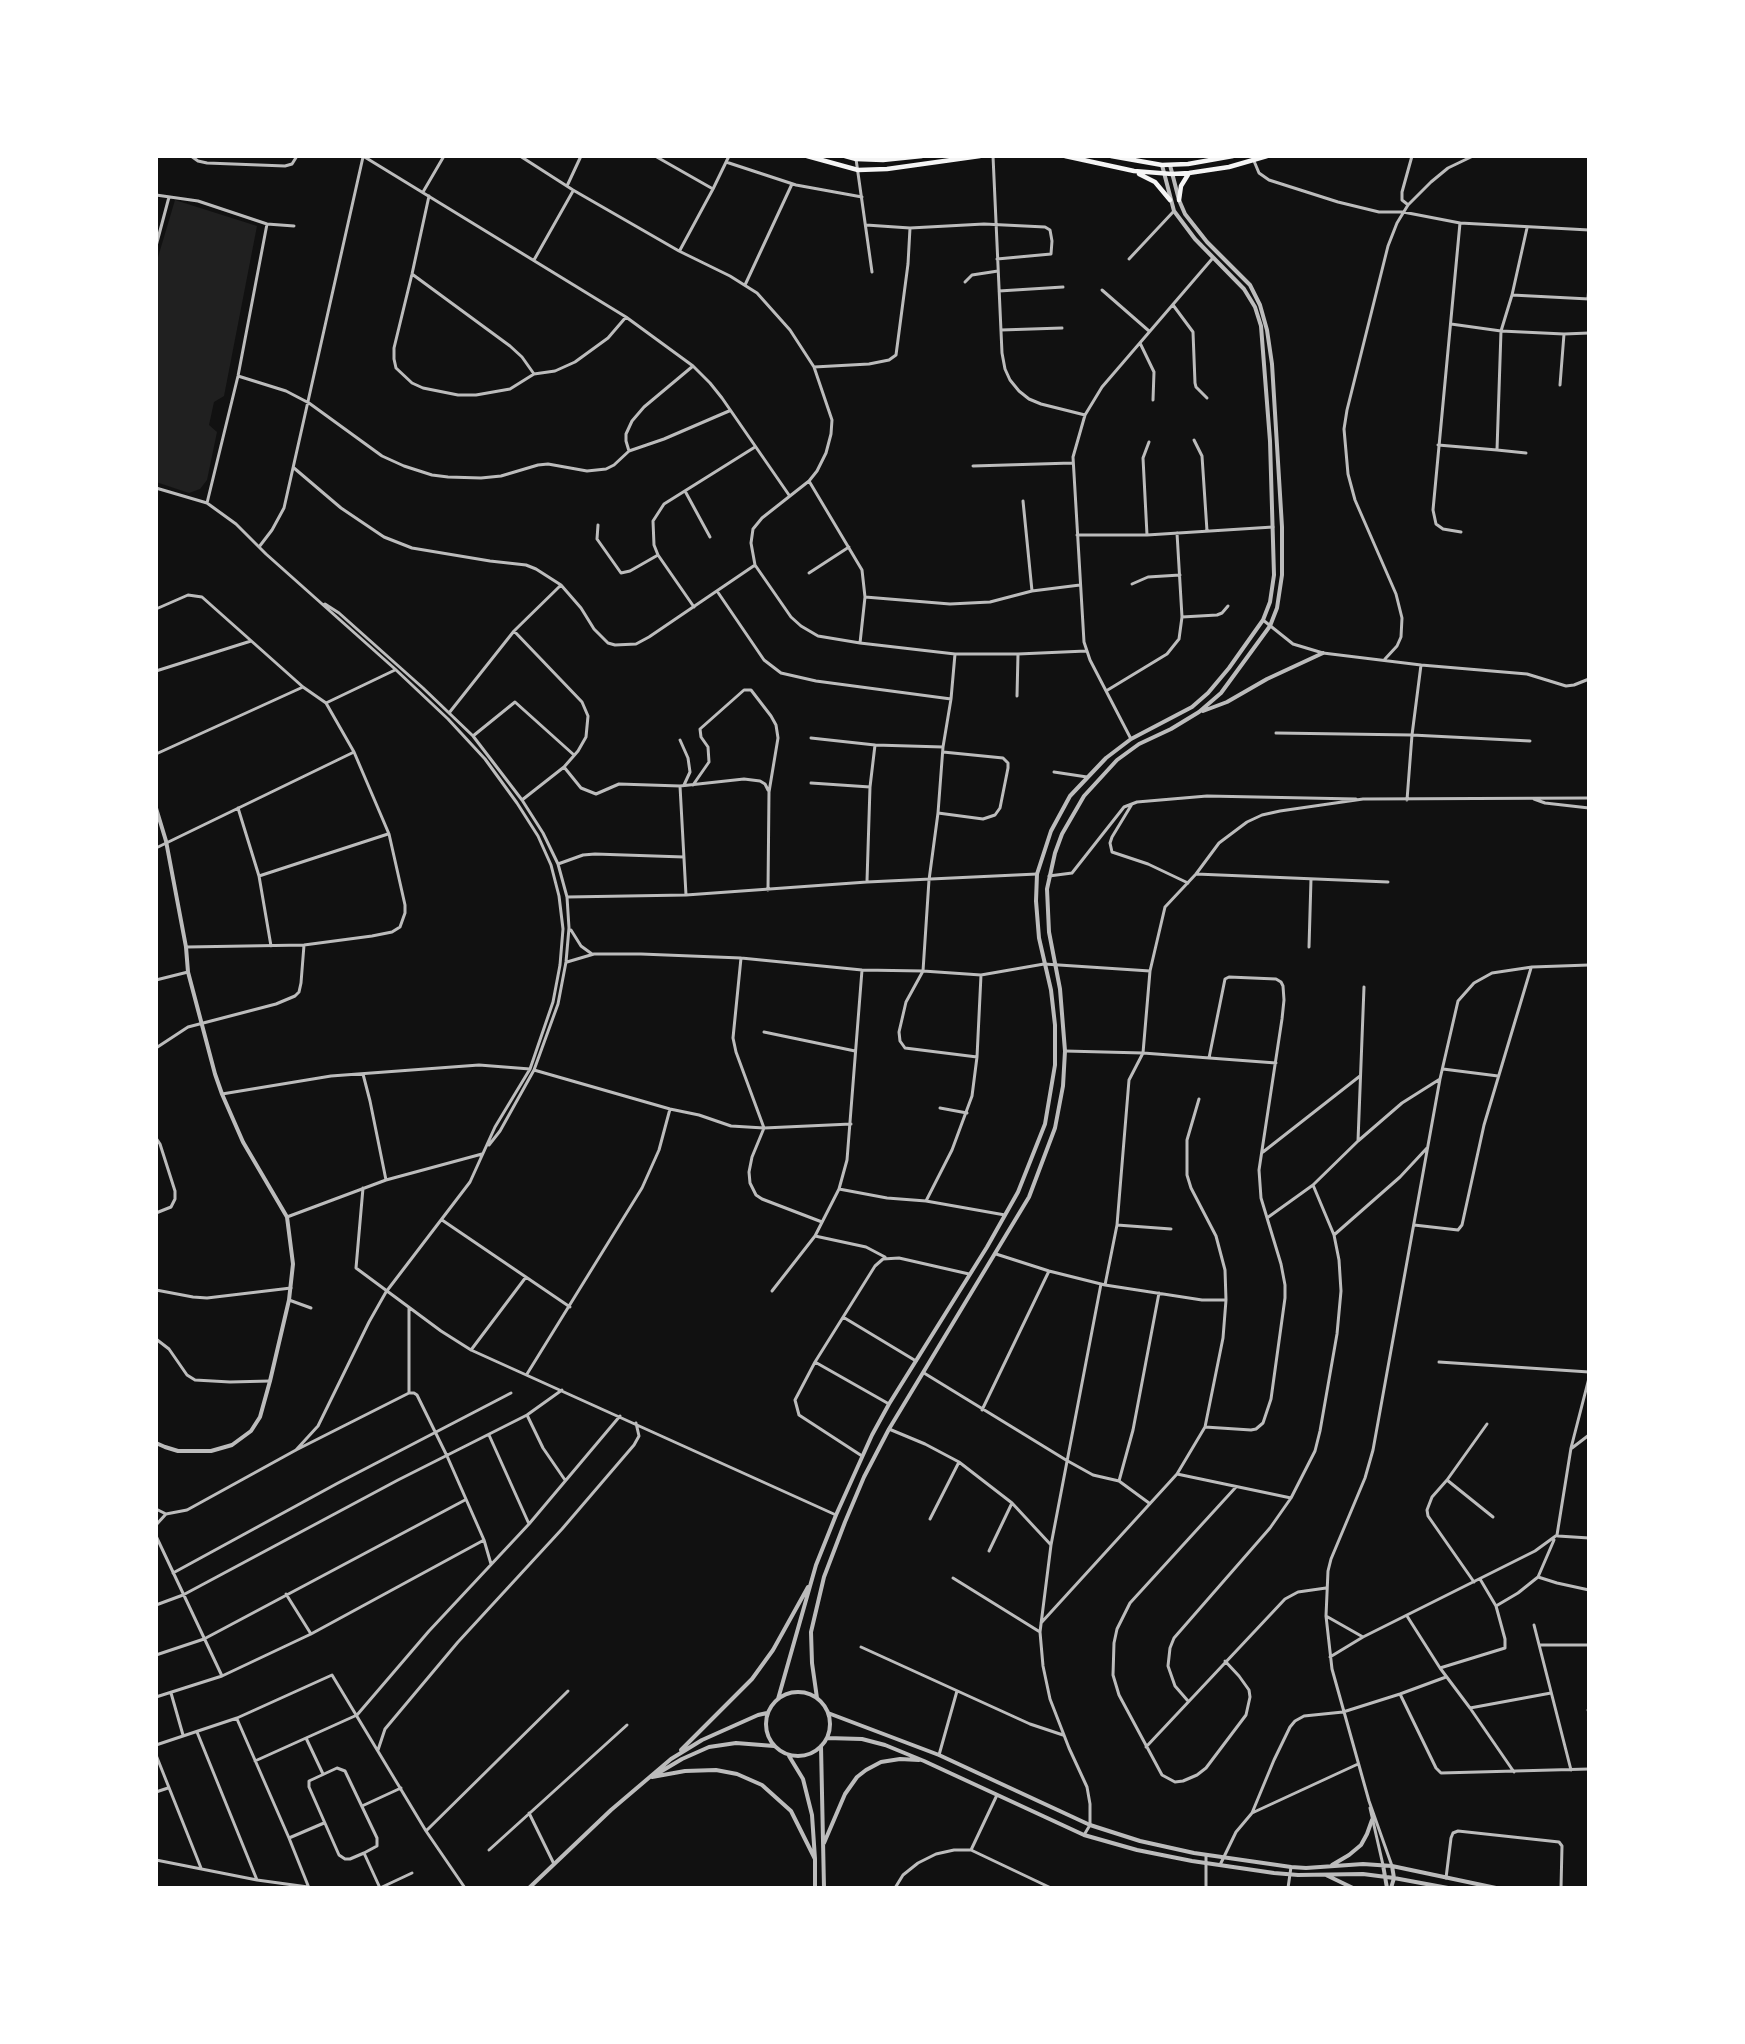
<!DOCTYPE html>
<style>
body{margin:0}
#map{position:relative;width:1745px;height:2044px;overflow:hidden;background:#111;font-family:Raleway,sans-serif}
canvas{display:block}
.frame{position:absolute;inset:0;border:158px solid #fff;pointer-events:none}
</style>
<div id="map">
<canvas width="1745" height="2044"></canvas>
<div class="frame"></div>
</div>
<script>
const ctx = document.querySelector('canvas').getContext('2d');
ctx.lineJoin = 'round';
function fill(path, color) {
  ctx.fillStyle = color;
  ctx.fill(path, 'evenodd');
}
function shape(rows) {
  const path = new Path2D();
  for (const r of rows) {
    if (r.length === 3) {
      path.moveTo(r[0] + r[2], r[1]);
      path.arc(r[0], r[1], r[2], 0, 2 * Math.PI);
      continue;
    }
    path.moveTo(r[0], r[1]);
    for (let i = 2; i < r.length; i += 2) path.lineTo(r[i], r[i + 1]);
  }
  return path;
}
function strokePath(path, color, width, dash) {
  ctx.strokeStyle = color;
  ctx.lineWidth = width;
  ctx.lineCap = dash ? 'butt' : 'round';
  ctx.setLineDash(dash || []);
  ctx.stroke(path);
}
fill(shape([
 [175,200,257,226,224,396,214,402,209,425,217,432,207,480,200,489,189,493,156,482,156,264]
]), '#202020');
strokePath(shape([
 [191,156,198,161,207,163,285,166,292,164,297,156],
 [363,156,626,317,693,366,710,383,722,398,789,495],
 [520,156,573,190,679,251,730,276,757,293,790,330,814,367,832,420,831,434,826,453,817,471,809,481,762,518,753,529,751,543,755,565,791,617,801,626,818,636,860,643,955,654,1018,654,1086,651],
 [655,156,713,189],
 [993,156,1002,353,1005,369,1010,380,1019,391,1029,399,1041,404,1085,415],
 [856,159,872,272],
 [1254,161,1259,173,1269,180,1338,202,1379,212,1403,212,1460,223,1433,510,1436,524,1443,529,1461,532],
 [726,162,796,185,862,197],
 [567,186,581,156],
 [423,192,444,156],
 [156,195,198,201,267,224,294,226],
 [429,196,412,274,394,348,394,359,396,368,412,383,423,388,458,395,476,395,510,389,534,374,555,371,575,362,608,338,626,317],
 [1407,204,1402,200,1402,192,1412,156],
 [1460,223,1589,230],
 [866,225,910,228,984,224,1045,227,1050,230,1052,241,1051,254,997,259],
 [156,246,169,197],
 [680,250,713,189,729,156],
 [1129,259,1174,211],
 [534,260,573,191],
 [412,274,510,346,522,357,534,374],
 [965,282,972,275,998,271],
 [745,285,792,184],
 [1102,290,1149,331],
 [999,291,1063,287],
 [1512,295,1527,228],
 [1588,299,1589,285],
 [1173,305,1193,332,1195,383,1196,387,1207,398],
 [1451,324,1501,331,1564,334,1589,333],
 [1001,330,1062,328],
 [1140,343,1154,372,1153,400],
 [814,367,869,364,889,360,896,355,908,264,910,228],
 [238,376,286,391,309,403,382,456,404,466,432,475,448,477,481,478,501,476,538,465,548,464,587,471,606,469,614,465,629,451,664,439,729,411],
 [1560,385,1564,334],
 [1194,440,1202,456,1207,531],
 [1438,445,1497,450,1501,331,1512,295,1589,299],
 [1497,450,1526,453],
 [629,451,626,441,626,434,632,421,644,407,693,366],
 [973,466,1072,463],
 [294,468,341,508,384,537,412,548,490,561,526,565,536,569,561,585,581,608,594,629,608,643,615,645,636,644,649,637,755,565],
 [809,481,862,570,865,597,860,643],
 [156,488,207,503,236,524,266,554,395,669,448,719,485,759,517,803,538,836,551,865,559,896,563,929,560,965,553,1002,530,1069,495,1127,470,1182,386,1292,369,1322,318,1426,296,1450],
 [685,491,710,537],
 [1023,501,1032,591],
 [207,503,238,376,267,224],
 [598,525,597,539,621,573,630,571,658,555],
 [1077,535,1147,535,1273,527],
 [1147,535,1143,458,1149,442],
 [259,547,272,530,284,508,363,157],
 [809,573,849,547],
 [1132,584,1148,577,1180,575],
 [717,591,764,660,781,673,816,681,951,699],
 [865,597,950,604,990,602,1032,591,1080,585],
 [325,604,339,613,423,688,473,736,522,800,543,833,558,864,567,897,569,928,566,962,558,1004,534,1070,500,1131,489,1145],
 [694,607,658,555,654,545,653,521,664,504,755,447],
 [156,609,188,595,202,597,303,687,326,703,354,752,389,834,405,905,405,913,400,927,392,932,372,936,304,945,187,947],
 [1182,617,1217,615,1222,613,1228,606],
 [1263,620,1293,644,1323,653,1421,665,1527,674,1566,686,1574,685,1589,679],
 [514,631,582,702,588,716,586,737,578,751,564,767,522,800],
 [955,654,951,699,943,747,938,813,929,880,923,971,906,1002,899,1032,900,1041,905,1048,977,1057],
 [1385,659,1397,646,1401,637,1402,618,1396,594,1355,500,1348,474,1344,429,1347,410,1388,246,1397,223,1408,205,1431,182,1448,168,1473,156],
 [156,671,251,641],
 [1106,691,1167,654,1179,639,1182,617,1177,533],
 [1017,696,1018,654],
 [326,703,395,670],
 [449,713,514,631,561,585],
 [1276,733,1412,735,1530,741],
 [473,736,515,702,574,755],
 [811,738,875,745,943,747],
 [1131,739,1090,660,1084,642,1073,457,1085,415,1102,387,1212,259],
 [680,740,688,758,690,772,684,785],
 [156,754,303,687],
 [564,767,581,788,596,794,619,784,680,786,744,779,760,781,765,784,768,790],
 [1054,772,1087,777],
 [811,783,870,787],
 [693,785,709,762,708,747,701,737,700,729,744,690,751,690,771,716,776,725,778,738,769,792,768,890],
 [680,786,686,895],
 [1363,799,1589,798],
 [1534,799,1545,803,1589,808],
 [1407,800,1412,735,1421,665],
 [1132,804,1112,837,1110,843,1112,852,1148,864,1188,883],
 [238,808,259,876,271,946],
 [938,813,983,819,995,815,1000,808,1008,768,1008,763,1003,758,943,752],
 [156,848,354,752],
 [558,864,583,855,595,854,684,857],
 [1196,874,1388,882],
 [259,876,388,834],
 [1049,876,1072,873,1124,807,1137,802,1207,796,1356,799],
 [867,881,870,787,875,745],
 [567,897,686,895,867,882,1037,874],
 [571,930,581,946,592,954],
 [1309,947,1311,879],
 [741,958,733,1038,736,1052,764,1128,752,1157,749,1172,750,1183,756,1195,762,1199,822,1222],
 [567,962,594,954,641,954,741,958,862,970,923,971,981,975,1044,964,1150,971],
 [156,980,188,972],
 [764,1032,855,1051],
 [156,1048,188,1027,276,1004,295,996,299,992,301,983,304,945],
 [1065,1051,1143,1053,1276,1063],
 [1443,1069,1498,1076],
 [534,1070,670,1109,699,1115,731,1126,764,1128,851,1124],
 [363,1074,370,1101,386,1180],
 [222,1094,331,1076,479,1065,530,1069],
 [940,1108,967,1113],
 [156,1138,160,1144,175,1191,175,1199,171,1207,156,1213],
 [1358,1141,1364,987],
 [1263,1152,1360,1076],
 [363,1188,356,1268,441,1331,471,1350,836,1515],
 [839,1189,887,1198,926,1201,1005,1215],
 [926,1201,952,1150,972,1096,977,1057,981,975],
 [287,1217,386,1180,482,1154],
 [1267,1218,1313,1185,1358,1141,1402,1103,1440,1079],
 [442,1220,570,1307],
 [1117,1225,1171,1229],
 [1414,1225,1458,1230,1462,1225,1484,1125,1531,968],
 [1334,1235,1400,1177,1427,1148],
 [815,1236,866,1247,885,1257],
 [996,1254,1049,1271,1105,1285,1202,1300,1226,1300],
 [1105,1285,1117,1225,1129,1080,1143,1053,1150,971,1165,907,1196,874,1219,843,1247,822,1262,815,1280,811,1363,799],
 [156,1290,193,1297,207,1298,291,1288],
 [772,1291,815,1236,839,1189,847,1160,862,970],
 [289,1300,311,1308],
 [409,1308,409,1393],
 [843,1317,916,1361],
 [156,1339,169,1349,187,1375,195,1380,230,1382,270,1381],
 [471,1350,526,1277],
 [815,1362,889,1404],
 [1439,1362,1589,1372],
 [924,1373,1066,1460,1093,1475,1119,1481,1149,1503],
 [527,1374,642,1188,659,1150,670,1109],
 [982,1410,1049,1271],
 [527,1415,543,1448,565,1480],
 [1205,1427,1251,1430,1256,1429,1263,1423,1271,1399,1285,1298,1285,1285,1281,1264,1261,1198,1259,1170,1282,1019,1284,1000,1283,986,1281,982,1276,979,1229,977,1225,979,1209,1058],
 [889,1429,925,1444,959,1462,1012,1503,1051,1545],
 [489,1435,529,1524],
 [1572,1448,1589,1435],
 [862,1456,799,1415,795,1400,815,1362,875,1266,883,1259,899,1258,969,1274],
 [1177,1474,1291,1498],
 [1447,1480,1493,1517],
 [1119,1481,1133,1430,1159,1293],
 [156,1509,166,1514,187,1510,296,1450,409,1393,414,1393,417,1395,447,1456,484,1540,491,1564],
 [930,1519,959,1462],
 [156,1525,166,1514],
 [156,1536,222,1676],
 [1558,1536,1589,1538],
 [989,1551,1012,1503],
 [173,1573,338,1483,511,1393],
 [1538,1577,1557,1583,1589,1590],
 [953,1578,1040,1632],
 [1474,1582,1428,1516,1427,1510,1432,1497,1447,1480,1487,1424],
 [286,1594,311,1634],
 [156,1605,183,1595,398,1480,527,1415,562,1390],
 [1496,1606,1518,1593,1538,1577,1554,1540],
 [1326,1616,1363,1637],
 [1407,1616,1440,1668,1470,1708,1514,1772],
 [1041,1623,1177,1474,1205,1427,1223,1338,1226,1300,1225,1270,1216,1236,1191,1188,1187,1175,1187,1140,1199,1099],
 [1534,1625,1571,1770],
 [1540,1645,1589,1645],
 [861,1647,1030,1724,1063,1735],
 [156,1655,204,1639,465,1500],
 [1330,1657,1363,1637,1535,1551,1557,1535,1571,1448,1589,1378],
 [1225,1661,1239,1676,1249,1690,1250,1697,1246,1715,1206,1768,1197,1775,1183,1781,1175,1782,1162,1775,1119,1695,1113,1675,1114,1643,1117,1629,1130,1603,1236,1487],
 [1440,1668,1505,1648,1505,1639,1496,1606,1480,1579],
 [171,1693,183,1735],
 [1400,1694,1436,1768,1441,1773,1589,1769],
 [156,1697,222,1676,311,1634,484,1540],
 [1188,1701,1175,1686,1168,1666,1170,1648,1174,1638,1270,1528,1291,1498,1315,1451,1320,1431,1337,1334,1341,1291,1339,1260,1334,1235,1313,1185],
 [1470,1708,1551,1693],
 [1588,1710,1589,1710],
 [237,1719,289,1838,309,1888],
 [197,1732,257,1880],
 [306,1738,323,1774],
 [156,1745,237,1718,332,1675,426,1831,465,1888],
 [1146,1747,1285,1599,1298,1592,1326,1588],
 [378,1750,385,1729,458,1642,562,1529,634,1445,639,1436,636,1423],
 [156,1755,201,1868],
 [939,1755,957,1691],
 [255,1761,357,1715,429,1631,529,1524,620,1416],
 [156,1792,168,1788],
 [997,1795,971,1850,1051,1888],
 [362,1806,401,1788],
 [1370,1808,1383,1865],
 [529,1813,554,1864],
 [1252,1813,1274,1760,1290,1727,1295,1721,1304,1716,1343,1712,1400,1694,1446,1677],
 [426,1831,568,1691],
 [1084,1835,1090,1825,1090,1804,1087,1787,1069,1748,1050,1699,1043,1666,1040,1632,1051,1545,1101,1284],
 [289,1838,324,1823],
 [489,1850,627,1725],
 [364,1853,350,1859,345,1859,339,1855,309,1787,309,1781,337,1768,345,1771,377,1838,377,1846,364,1853,380,1888],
 [156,1860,257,1880,308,1887],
 [1220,1865,1236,1832,1252,1813,1358,1764],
 [1392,1866,1369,1801,1332,1669,1326,1616,1328,1571,1331,1559,1365,1478,1373,1450,1440,1079,1458,1001,1474,983,1492,973,1532,967,1589,965],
 [1446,1878,1451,1838,1453,1833,1458,1831,1559,1842,1562,1846,1561,1888],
 [380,1888,412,1873],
 [895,1888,903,1875,918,1863,936,1854,954,1850,971,1850],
 [1206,1888,1206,1855],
 [1288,1888,1291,1867]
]), '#bcbcbc', 3);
strokePath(shape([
 [1203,711,1227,702,1267,679,1323,653],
 [156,808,166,841,186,947,188,972,215,1074,222,1094,243,1142,287,1217,293,1264,289,1300,270,1381,260,1417,251,1431,232,1445,211,1451,178,1451,165,1447,156,1443],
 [798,1724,32],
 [817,1698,812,1663,811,1632,824,1577,845,1522,864,1477,889,1429,1029,1197,1055,1128,1063,1086,1065,1051,1060,989,1049,932,1047,889,1055,853,1062,834,1084,796,1117,760,1139,744,1171,729,1199,712,1221,693,1270,626,1277,608,1282,575,1282,527,1272,364,1267,330,1260,305,1250,285,1207,242,1185,214,1179,200,1170,165],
 [778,1699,816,1565,836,1515,872,1435,889,1404,987,1247,1018,1192,1045,1124,1055,1065,1055,1025,1051,990,1039,938,1036,901,1037,874,1051,831,1070,796,1106,758,1131,739,1192,707,1208,693,1229,668,1263,620,1270,602,1274,575,1270,441,1261,326,1255,307,1244,289,1195,239,1174,211,1162,165],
 [828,1713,939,1755,1090,1825,1140,1841,1194,1853,1291,1867,1306,1868,1363,1864,1392,1866,1496,1888],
 [827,1738,862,1739,885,1745,924,1761,1084,1835,1137,1850,1192,1861,1274,1873,1298,1875,1363,1874,1394,1878,1448,1888],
 [821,1746,824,1888],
 [681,1750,752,1679,773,1650,808,1587],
 [789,1756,803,1779,812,1815,815,1859,815,1888],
 [655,1775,682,1759,709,1747,736,1743,774,1746],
 [652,1777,685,1771,716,1770,737,1774,762,1785,791,1811,815,1859],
 [824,1843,845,1794,857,1777,866,1770,881,1762,900,1759,919,1760],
 [1332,1865,1349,1855,1361,1845,1367,1834,1372,1820],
 [1383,1865,1387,1888],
 [1326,1875,1353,1888],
 [529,1888,611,1810,671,1759,702,1740,758,1715,767,1713],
 [1391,1888,1394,1878,1392,1866]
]), '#bcbcbc', 4);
strokePath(shape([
 [807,156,858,170,887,169,980,156],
 [845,156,856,159,883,160,922,156],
 [1065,156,1134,171,1172,174,1189,173,1229,167,1267,156],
 [1111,156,1162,165,1188,164,1233,156],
 [1139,174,1155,182,1170,200],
 [1179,200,1181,186,1189,173]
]), '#f5f5f5', 4.5);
</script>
